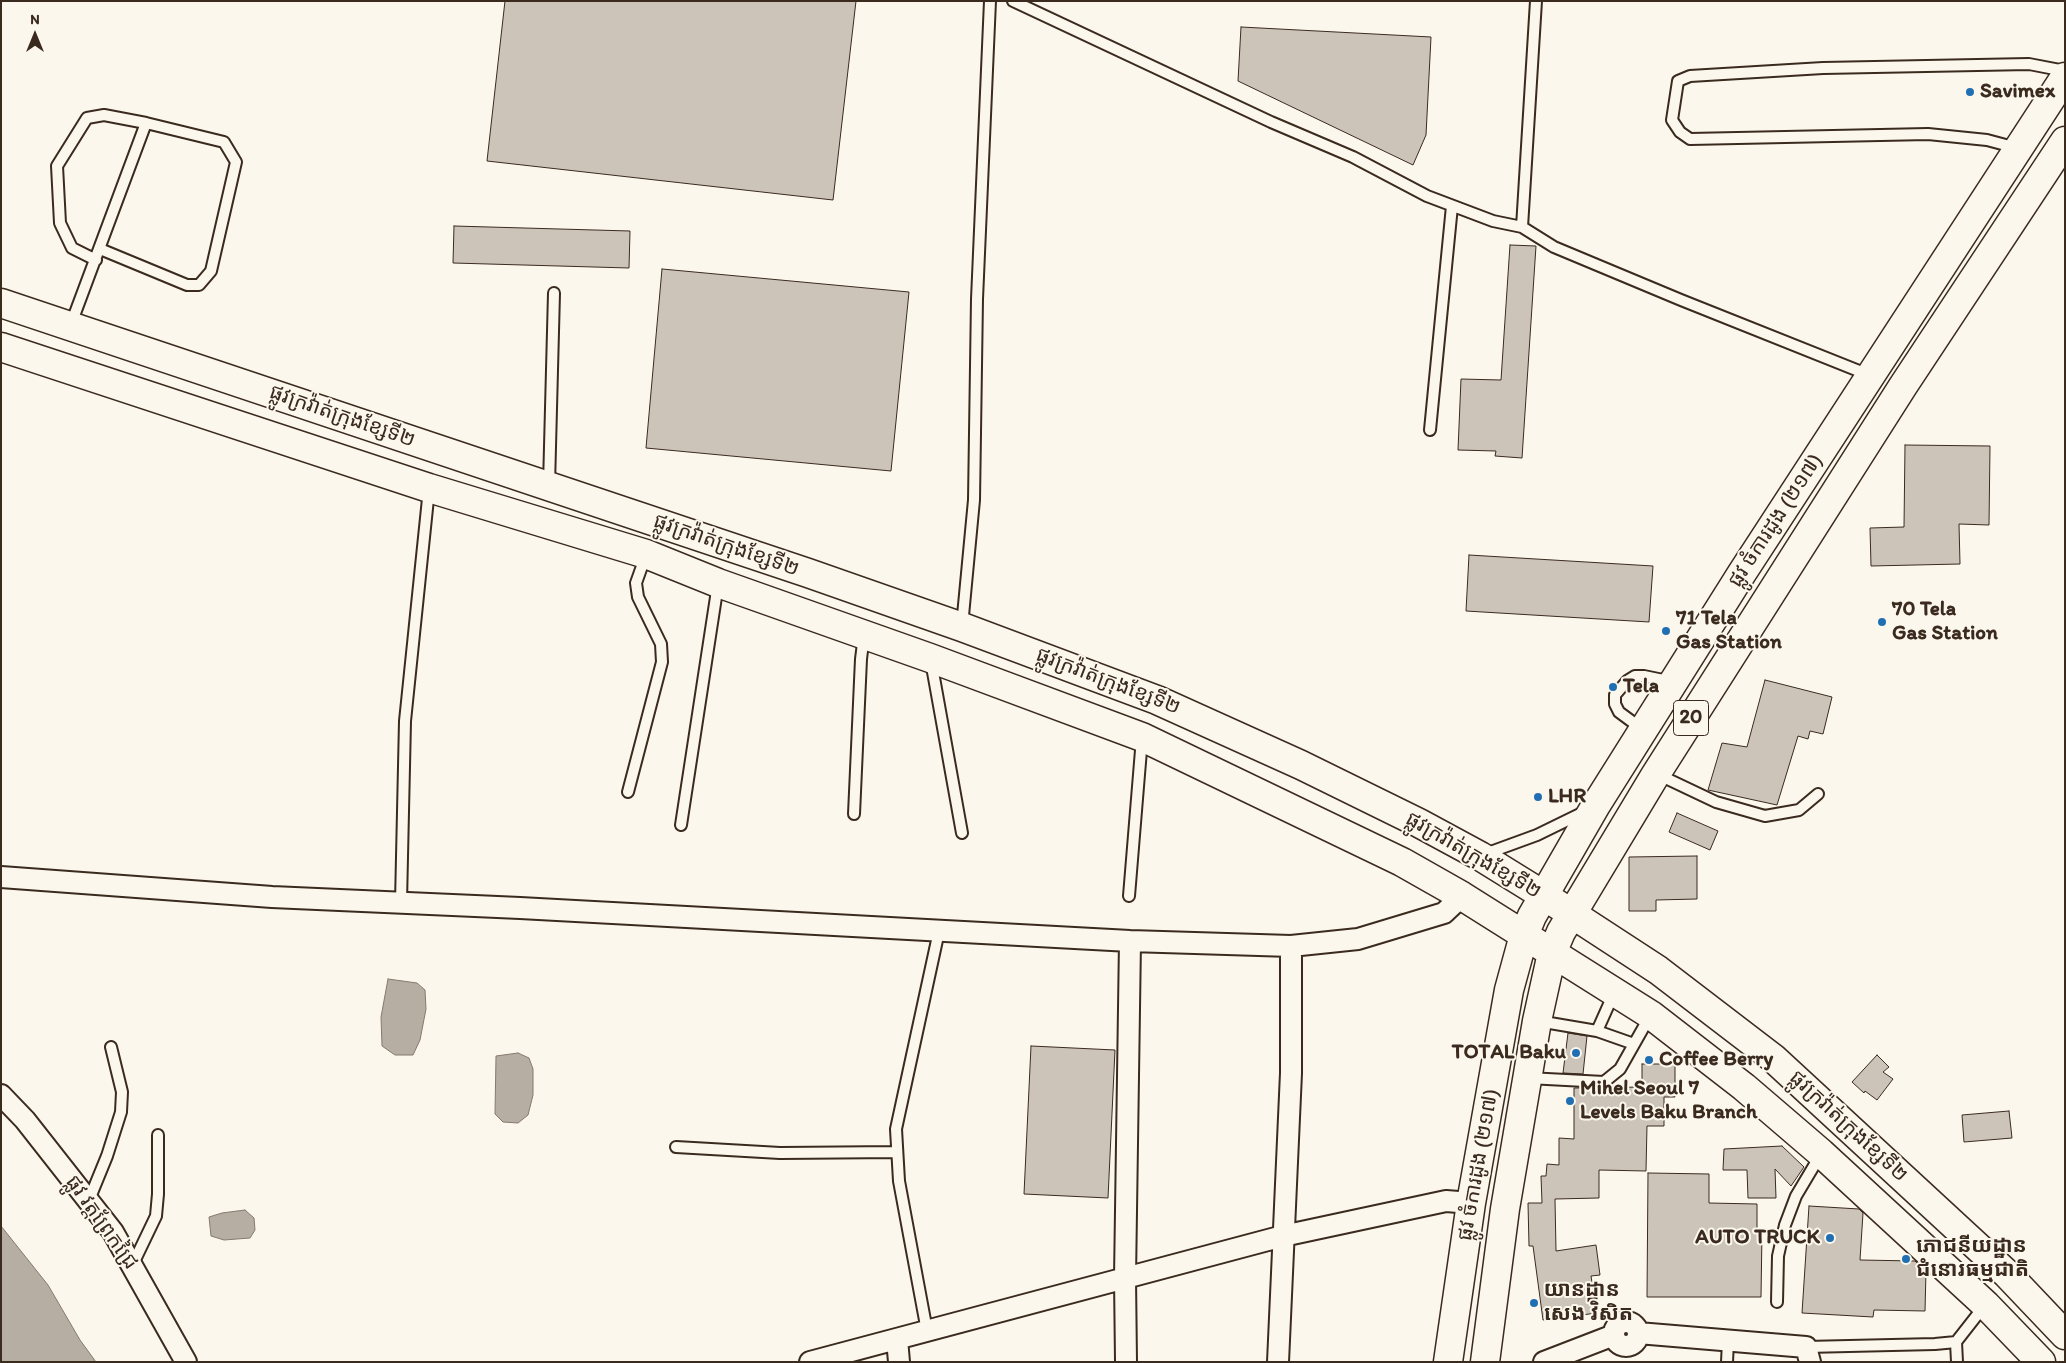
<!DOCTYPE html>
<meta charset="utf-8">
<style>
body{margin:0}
#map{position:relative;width:2066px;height:1363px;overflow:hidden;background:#fbf7ec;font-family:Itim,sans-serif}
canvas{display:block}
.frame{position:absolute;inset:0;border:2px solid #3b2a1e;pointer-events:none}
.north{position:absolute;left:10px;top:10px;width:50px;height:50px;-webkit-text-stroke:4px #fbf7ec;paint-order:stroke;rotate:0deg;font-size:14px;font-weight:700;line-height:20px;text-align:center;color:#3b2a1e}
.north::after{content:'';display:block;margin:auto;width:18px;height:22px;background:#3b2a1e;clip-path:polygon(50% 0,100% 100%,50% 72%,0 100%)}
</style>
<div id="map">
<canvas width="2066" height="1363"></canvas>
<div class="frame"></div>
<div class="north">N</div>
</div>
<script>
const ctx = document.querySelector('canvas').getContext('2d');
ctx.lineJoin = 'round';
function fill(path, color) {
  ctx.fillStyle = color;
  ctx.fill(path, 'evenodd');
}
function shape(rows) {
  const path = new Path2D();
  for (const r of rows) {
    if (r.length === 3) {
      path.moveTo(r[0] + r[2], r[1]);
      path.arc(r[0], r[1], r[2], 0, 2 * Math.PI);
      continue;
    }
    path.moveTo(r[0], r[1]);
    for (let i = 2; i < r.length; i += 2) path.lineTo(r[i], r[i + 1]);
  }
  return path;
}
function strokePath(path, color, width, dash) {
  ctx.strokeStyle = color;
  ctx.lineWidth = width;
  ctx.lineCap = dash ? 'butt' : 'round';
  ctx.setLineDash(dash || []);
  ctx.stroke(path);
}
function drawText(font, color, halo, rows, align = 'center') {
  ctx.font = font + ' Itim,"Noto Sans Khmer",sans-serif';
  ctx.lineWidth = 4;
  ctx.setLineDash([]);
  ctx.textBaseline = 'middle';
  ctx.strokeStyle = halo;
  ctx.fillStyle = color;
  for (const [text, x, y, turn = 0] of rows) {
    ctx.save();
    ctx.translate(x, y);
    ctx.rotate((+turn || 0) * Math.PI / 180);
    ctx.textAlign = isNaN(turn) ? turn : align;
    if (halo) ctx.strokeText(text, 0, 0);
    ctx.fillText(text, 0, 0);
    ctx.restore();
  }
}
const water = shape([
 [388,979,417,983,425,990,426,1009,420,1040,413,1055,395,1055,382,1046,381,1017,388,979],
 [518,1053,529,1058,533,1069,533,1095,528,1115,518,1123,503,1122,495,1114,496,1056,518,1053],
 [245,1210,254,1218,255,1230,250,1238,224,1240,211,1236,209,1217,222,1213,245,1210],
 [1,1226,48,1285,80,1340,96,1362,1,1362,1,1226]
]);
fill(water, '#b6aea2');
strokePath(water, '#85796d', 1);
const building = shape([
 [505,1,856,1,833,200,487,161,505,1],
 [1241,27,1431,37,1426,135,1413,165,1238,81,1241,27],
 [454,226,630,231,629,268,453,263,454,226],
 [1510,245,1536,246,1522,458,1495,456,1496,451,1458,450,1461,379,1501,380,1510,245],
 [662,269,909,292,891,471,646,448,662,269],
 [1905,445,1990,446,1989,525,1959,524,1960,564,1871,566,1870,528,1904,527,1905,445],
 [1469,555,1653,566,1649,622,1466,611,1469,555],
 [1765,680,1832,697,1823,734,1810,731,1808,739,1798,736,1777,805,1708,790,1722,743,1747,747,1765,680],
 [1677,813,1718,831,1710,850,1669,832,1677,813],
 [1697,856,1697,899,1656,900,1656,911,1629,911,1629,857,1697,856],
 [1568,1033,1587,1036,1583,1074,1563,1073,1568,1033],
 [1031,1046,1115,1050,1108,1198,1024,1194,1031,1046],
 [1877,1055,1889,1067,1883,1072,1893,1079,1877,1100,1865,1091,1864,1093,1852,1082,1877,1055],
 [1642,1064,1675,1064,1675,1097,1664,1097,1664,1126,1647,1126,1646,1171,1599,1170,1599,1198,1555,1199,1556,1251,1596,1245,1600,1275,1591,1276,1597,1313,1543,1320,1533,1246,1529,1246,1528,1203,1542,1203,1541,1176,1546,1176,1547,1164,1559,1165,1559,1138,1574,1139,1574,1088,1642,1087,1642,1064],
 [2009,1111,2012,1138,1964,1142,1962,1115,2009,1111],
 [1782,1146,1804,1167,1791,1186,1775,1169,1776,1198,1748,1198,1747,1170,1723,1170,1724,1149,1782,1146],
 [1648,1173,1709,1174,1709,1203,1757,1204,1757,1232,1762,1232,1761,1297,1647,1297,1648,1173],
 [1809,1206,1859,1209,1863,1213,1860,1260,1915,1261,1926,1271,1925,1311,1874,1310,1873,1317,1802,1313,1809,1206]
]);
fill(building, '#ccc4b9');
strokePath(building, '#3b2a1e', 1);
const lane = shape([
 [1013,1,1271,122,1353,157,1427,196,1493,221,1522,227,1554,247,1681,300,1869,375],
 [2017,148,1987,140,1928,134,1690,139,1680,132,1672,120,1678,81,1690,76,1823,68,2029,64,2065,71],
 [1522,227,1536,1],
 [96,260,72,248,60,223,57,166,87,118,104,115,146,123],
 [71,324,146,123,224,142,236,162,211,271,199,285,187,285,100,249],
 [1430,430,1452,206],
 [549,485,554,293],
 [962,626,974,500,977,299,990,1],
 [931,661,962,833],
 [1642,729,1619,712,1615,704,1615,695,1627,681,1635,676,1644,676,1673,682],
 [1657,774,1716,802,1765,816,1799,810,1818,794],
 [628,792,662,662,661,644,638,597,636,583,646,555],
 [854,814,861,659,864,635],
 [681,825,718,584],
 [1485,854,1537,835,1582,813],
 [1129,896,1142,738],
 [401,902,405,721,429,489],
 [1538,1021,1597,1031,1634,1044],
 [1597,1031,1614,993],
 [1528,1078,1604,1082,1620,1069,1650,1016],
 [676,1147,780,1153,897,1152],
 [89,1200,107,1156,121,1112,122,1092,111,1047],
 [132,1266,156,1216,158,1194,158,1135],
 [1777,1302,1778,1256,1785,1225,1796,1196,1821,1154],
 [927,1331,899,1181,896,1129,939,931],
 [1956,1342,1957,1362],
 [1806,1347,1935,1344,1956,1342,1985,1305],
 [1727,1362,1728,1341]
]);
const street = shape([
 [1,877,272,897,520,908,1130,941,1291,946,1358,939,1444,913,1462,896],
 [1,1095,25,1120,113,1232,186,1362],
 [1626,1334,12],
 [1638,1333,1806,1347,1810,1362],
 [897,1339,899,1362],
 [810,1362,1283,1236,1446,1201,1471,1203],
 [1126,1362,1125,1278,1130,941],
 [1278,1362,1291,1073,1291,946],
 [1544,1362,1614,1335]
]);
const primary = shape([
 [1,303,808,573,962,627,1157,700,1301,765,1419,823,1480,856,1543,895,1658,970,1773,1058,2007,1274,2065,1335],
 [1,347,429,488,646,554,718,583,930,658,1142,737,1402,862,1462,896,1651,1015,1744,1087,1821,1153,1986,1305,2041,1362],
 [1448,1362,1471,1203,1509,990,1524,935,1532,916,1596,805,1742,573,2065,77],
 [1485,1362,1505,1209,1537,1021,1552,953,1561,932,1656,774,1903,386,2065,141]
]);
strokePath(lane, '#3b2a1e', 14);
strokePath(street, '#3b2a1e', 24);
strokePath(primary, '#3b2a1e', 31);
strokePath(lane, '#fbf7ec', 10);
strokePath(street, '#fbf7ec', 20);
strokePath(primary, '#fbf7ec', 28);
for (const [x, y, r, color] of [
 [1970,92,5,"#1f6fb2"],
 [1882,622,5,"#1f6fb2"],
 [1666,631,5,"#1f6fb2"],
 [1613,687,5,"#1f6fb2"],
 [1538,797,5,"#1f6fb2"],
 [1576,1053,5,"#1f6fb2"],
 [1649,1060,5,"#1f6fb2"],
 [1570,1101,5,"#1f6fb2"],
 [1830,1238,5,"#1f6fb2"],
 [1906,1259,5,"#1f6fb2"],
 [1534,1303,5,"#1f6fb2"]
]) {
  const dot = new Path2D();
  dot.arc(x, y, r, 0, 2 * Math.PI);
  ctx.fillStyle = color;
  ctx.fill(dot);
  strokePath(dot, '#fbf7ec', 2);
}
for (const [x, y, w] of [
 [1691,718,35]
]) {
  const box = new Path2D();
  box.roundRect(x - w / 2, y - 17.5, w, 35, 4);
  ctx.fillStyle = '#fbf7ec';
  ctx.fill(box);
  strokePath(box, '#3b2a1e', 1);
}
drawText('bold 20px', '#3b2a1e', null, [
 ["20",1691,718]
]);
drawText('bold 21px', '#3b2a1e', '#fbf7ec', [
 ["Savimex",1980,92],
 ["70 Tela",1892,610],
 ["Gas Station",1892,634],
 ["71 Tela",1676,619],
 ["Gas Station",1676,643],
 ["Tela",1623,687],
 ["LHR",1548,797],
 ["TOTAL Baku",1566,1053,"right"],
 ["Coffee Berry",1659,1060],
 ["Mihel Seoul 7",1580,1089],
 ["Levels Baku Branch",1580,1113],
 ["AUTO TRUCK",1820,1238,"right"],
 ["ភោជនីយដ្ឋាន",1916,1247],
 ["ជំនោរធម្មជាតិ",1916,1271],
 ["យានដ្ឋាន",1544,1291],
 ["សេង វិសិត",1544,1315]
], 'left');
drawText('21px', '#3b2a1e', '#fbf7ec', [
 ["ផ្លូវក្រវ៉ាត់ក្រុងខ្សែទី២",342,417,19],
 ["ផ្លូវ ចំការដូង (២១៧)",1776,521,-57],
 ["ផ្លូវក្រវ៉ាត់ក្រុងខ្សែទី២",726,546,19],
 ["ផ្លូវក្រវ៉ាត់ក្រុងខ្សែទី២",1108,682,21],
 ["ផ្លូវក្រវ៉ាត់ក្រុងខ្សែទី២",1473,856,30],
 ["ផ្លូវក្រវ៉ាត់ក្រុងខ្សែទី២",1848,1127,43],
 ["ផ្លូវ ចំការដូង (២១៧)",1479,1165,-80],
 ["ផ្លូវ វត្តព្រែកជ្រៃ",101,1223,55]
]);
</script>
